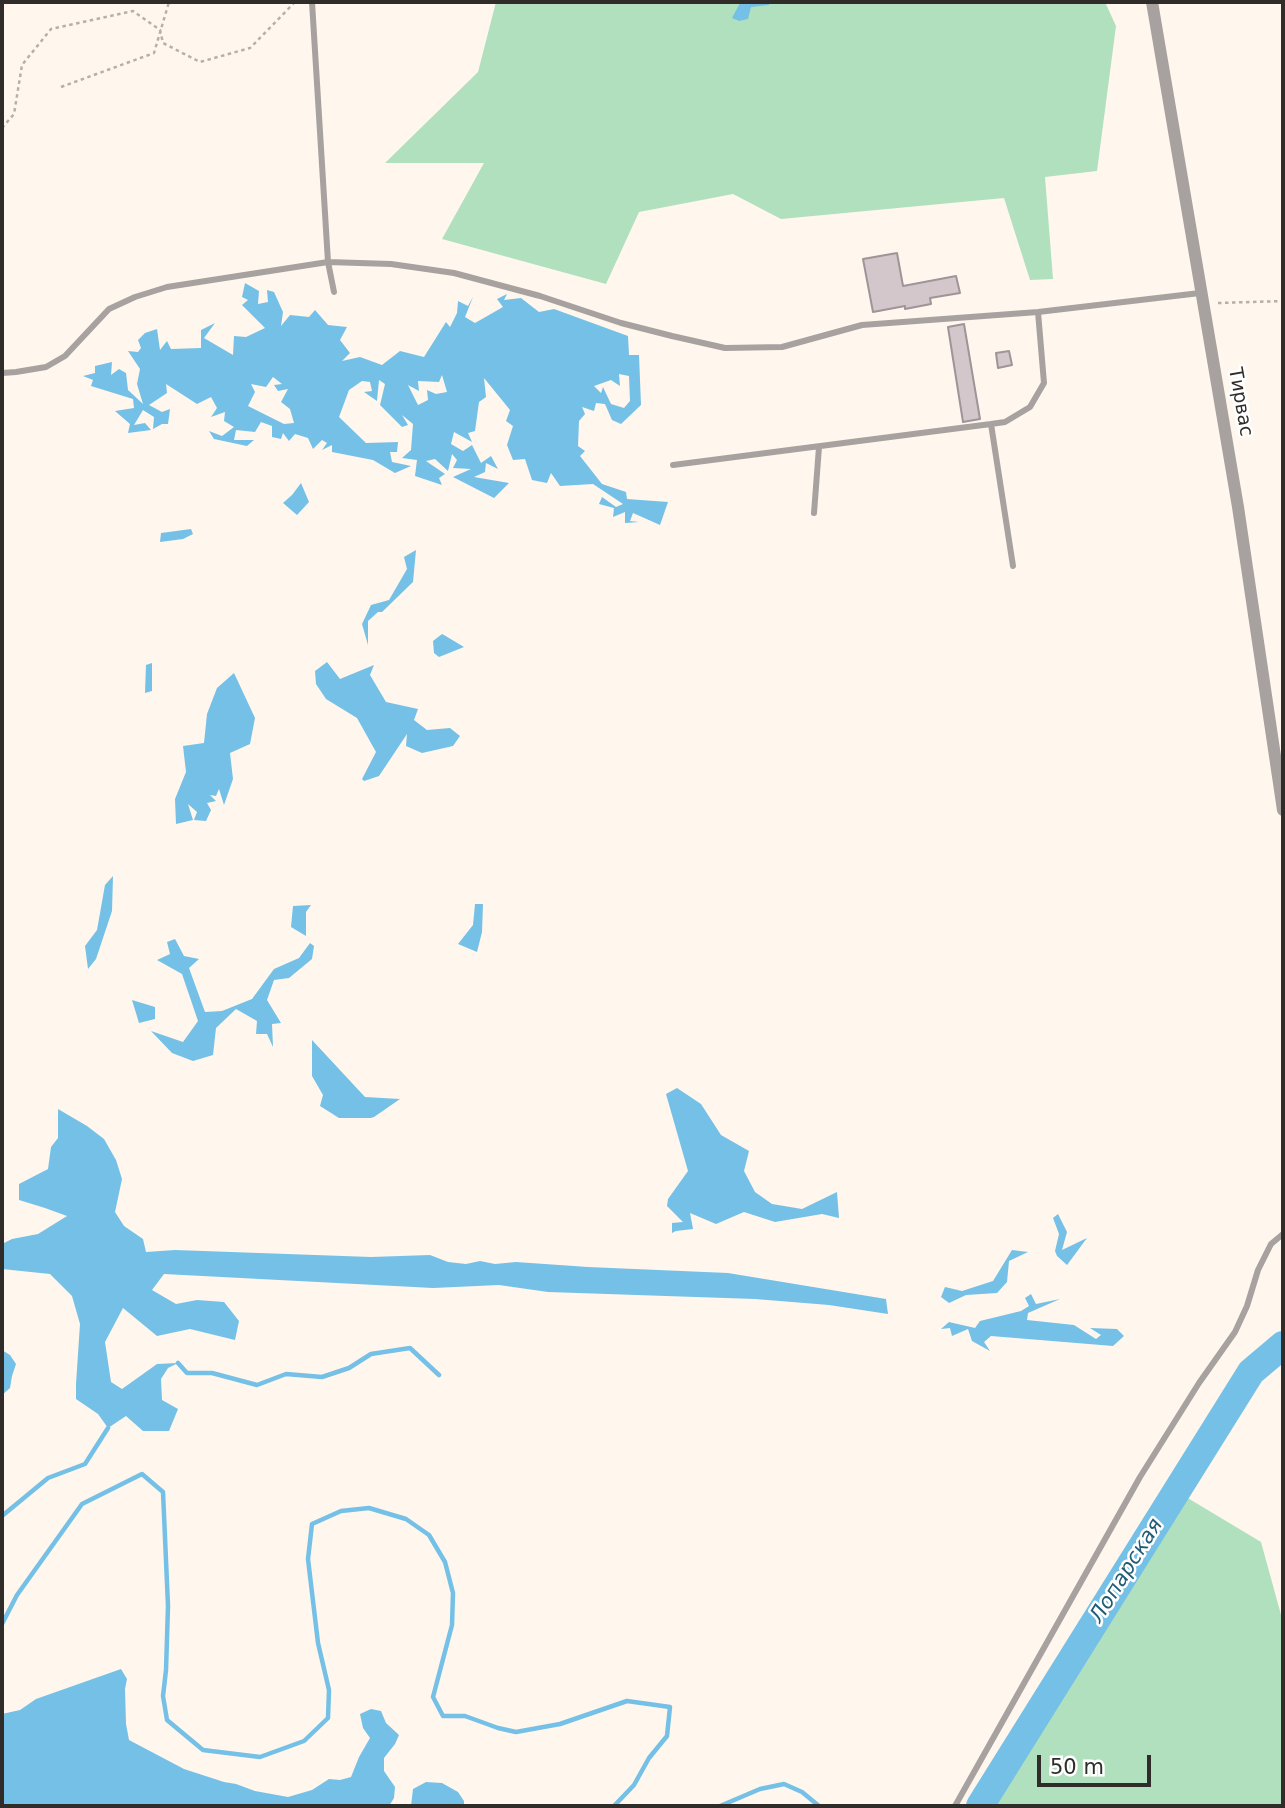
<!DOCTYPE html>
<meta charset="utf-8">
<style>
body{margin:0}
#map{position:relative;width:1285px;height:1808px;overflow:hidden;background:#fff6ed;font-family:"DejaVu Sans",sans-serif}
canvas{display:block}
.frame{position:absolute;inset:0;border:4px solid #2f2c29;pointer-events:none}
.scale{position:absolute;left:1037px;top:1755px;width:114px;height:32px;box-sizing:border-box;border:4px solid #2f2c29;border-top:0;padding-left:9px;font-size:21px;line-height:24px;white-space:nowrap;color:#2f2c29;-webkit-text-stroke:5px #fff;paint-order:stroke}
</style>
<div id="map">
<canvas width="1285" height="1808"></canvas>
<div class="frame"></div>
<div class="scale">50 m</div>
</div>
<script>
const ctx = document.querySelector('canvas').getContext('2d');
ctx.lineJoin = 'round';
function fill(path, color) {
  ctx.fillStyle = color;
  ctx.fill(path, 'evenodd');
}
function shape(rows) {
  const path = new Path2D();
  for (const r of rows) {
    path.moveTo(r[0], r[1]);
    for (let i = 2; i < r.length; i += 2) path.lineTo(r[i], r[i + 1]);
  }
  return path;
}
function strokePath(path, color, width, dash) {
  ctx.strokeStyle = color;
  ctx.lineWidth = width;
  ctx.lineCap = dash ? 'butt' : 'round';
  ctx.setLineDash(dash || []);
  ctx.stroke(path);
}
function drawText(font, color, halo, rows, align = 'center') {
  ctx.font = font + ' "DejaVu Sans",sans-serif';
  ctx.lineWidth = 5;
  ctx.setLineDash([]);
  ctx.textBaseline = 'middle';
  ctx.strokeStyle = halo;
  ctx.fillStyle = color;
  for (const [text, x, y, turn = 0] of rows) {
    ctx.save();
    ctx.translate(x, y);
    ctx.rotate((+turn || 0) * Math.PI / 180);
    ctx.textAlign = isNaN(turn) ? turn : align;
    if (halo) ctx.strokeText(text, 0, 0);
    ctx.fillText(text, 0, 0);
    ctx.restore();
  }
}
fill(shape([
 [496,2,1105,2,1116,26,1097,171,1045,177,1053,279,1030,280,1004,198,781,219,733,194,639,212,606,284,442,239,484,163,385,163,478,72],
 [1176,1491,1261,1542,1283,1622,1283,1806,980,1806]
]), '#b1e0be');
fill(shape([
 [736,2,769,2,769,5,751,7,748,19,739,21,732,18,740,3],
 [245,283,259,291,258,304,268,302,267,290,274,292,283,312,281,326,290,315,309,317,315,310,328,325,347,327,340,340,350,353,342,361,360,357,382,365,400,351,424,357,446,322,450,327,457,313,458,301,468,306,473,297,465,317,475,323,503,307,497,299,507,294,504,300,521,298,539,312,554,309,628,336,629,355,639,355,641,405,621,424,612,420,605,404,596,403,594,411,582,407,585,414,579,421,578,446,585,451,580,456,602,484,626,492,627,499,668,502,660,525,633,513,630,521,639,522,625,523,625,512,613,517,614,508,599,504,602,497,616,507,623,504,593,484,560,486,551,473,547,483,532,480,525,459,513,460,507,445,513,426,506,421,510,410,484,378,486,397,479,402,475,431,468,433,472,442,454,432,451,444,463,451,472,445,481,463,491,456,498,469,486,463,485,472,474,477,509,483,494,498,453,477,471,469,453,468,457,460,452,454,448,471,435,459,426,461,445,474,439,478,442,485,415,476,417,460,402,458,411,450,413,424,402,415,408,425,402,427,380,405,385,384,379,380,377,401,364,392,372,391,370,382,362,381,349,390,339,417,366,443,398,442,397,452,390,452,392,462,411,466,395,473,373,460,332,452,332,445,322,450,327,443,322,440,313,449,308,438,295,434,289,441,283,433,281,439,272,437,272,426,261,422,255,432,236,430,234,440,254,440,247,446,214,439,209,431,222,436,234,427,224,421,225,412,211,417,217,408,211,397,197,404,166,384,167,393,149,405,162,412,170,409,168,424,162,424,153,429,154,417,143,410,134,425,145,423,151,430,128,433,130,424,115,411,134,408,133,399,91,386,93,380,83,376,95,373,95,366,112,362,111,375,119,369,126,373,128,390,143,404,137,384,140,369,128,351,138,352,141,348,138,340,145,333,157,329,160,350,167,341,171,349,201,348,201,330,215,323,204,338,233,355,234,336,246,337,265,328,242,305,248,300,242,297],
 [619,374,629,376,630,401,624,408,611,404,603,387,601,393,594,386,611,380,620,386],
 [442,375,447,392,436,394,427,390,428,400,418,405,408,385,419,391,418,381,439,382],
 [273,377,282,384,274,385,278,391,288,389,281,402,290,409,294,423,284,424,248,406,255,392,251,384,266,387],
 [301,483,309,502,297,515,283,503,292,495],
 [191,529,193,534,183,539,160,542,161,533],
 [416,550,413,582,382,612,378,612,368,621,368,645,362,624,371,605,389,600,407,569,404,557],
 [442,634,444,635,464,647,439,657,434,653,433,641],
 [327,662,340,679,374,665,370,675,386,702,418,709,414,720,427,730,450,728,460,736,453,746,422,753,406,746,407,734,379,776,364,781,362,779,376,752,357,718,326,699,316,684,315,671],
 [152,663,152,691,145,693,146,665],
 [234,673,255,718,250,744,230,753,233,779,224,805,219,789,216,796,210,795,216,801,207,803,211,810,206,821,194,820,197,812,188,804,193,820,176,824,175,799,186,772,183,746,204,743,207,714,217,688],
 [113,876,112,911,96,959,88,969,85,946,97,930,105,885],
 [475,904,483,904,482,932,477,952,458,944,473,925],
 [311,905,306,912,306,936,291,927,293,906],
 [175,939,184,956,199,959,189,968,205,1012,222,1011,252,999,274,969,299,958,310,943,314,946,312,959,289,978,274,980,267,1000,281,1023,272,1024,273,1047,267,1034,256,1034,257,1021,236,1009,216,1028,213,1055,193,1061,172,1053,151,1031,183,1042,198,1021,182,974,157,960,170,954,167,942],
 [132,1000,155,1007,155,1019,139,1023],
 [312,1040,365,1097,400,1099,374,1117,371,1118,339,1118,320,1106,323,1095,312,1076],
 [677,1088,701,1104,721,1135,749,1151,744,1171,755,1192,772,1204,802,1209,837,1192,839,1218,822,1214,775,1222,744,1212,716,1224,690,1213,693,1229,676,1231,672,1233,672,1223,683,1222,667,1206,668,1199,688,1171,666,1094],
 [58,1109,87,1126,104,1139,116,1160,122,1179,115,1212,124,1226,143,1239,146,1252,175,1250,371,1257,430,1255,448,1262,466,1264,480,1261,495,1264,516,1262,588,1267,728,1273,886,1299,888,1314,829,1305,755,1299,548,1292,499,1285,433,1288,164,1274,152,1290,176,1304,197,1300,224,1302,239,1321,235,1340,190,1329,157,1336,123,1308,105,1342,111,1382,122,1389,157,1364,178,1363,168,1368,161,1379,162,1400,178,1409,169,1431,143,1431,126,1416,108,1428,98,1414,76,1399,76,1384,80,1324,72,1296,50,1274,2,1269,2,1244,12,1239,38,1234,67,1216,45,1208,19,1200,19,1184,48,1169,51,1147,58,1138],
 [1058,1214,1067,1232,1062,1250,1087,1238,1067,1265,1057,1256,1055,1251,1059,1234,1053,1218],
 [1012,1250,1028,1252,1009,1261,1007,1282,997,1293,966,1295,949,1303,941,1297,945,1287,962,1291,993,1281],
 [1031,1294,1036,1304,1060,1299,1028,1313,1027,1320,1074,1325,1096,1339,1101,1335,1090,1328,1117,1329,1124,1336,1113,1346,991,1336,984,1342,990,1351,972,1341,968,1329,952,1336,950,1328,941,1329,949,1322,975,1328,980,1321,1021,1311,1029,1306,1025,1298],
 [2,1350,10,1355,16,1364,12,1376,10,1388,2,1395],
 [121,1669,127,1679,125,1689,126,1724,129,1740,184,1769,224,1782,236,1784,255,1791,288,1797,312,1790,329,1779,340,1780,351,1777,359,1757,370,1738,363,1728,360,1714,371,1709,381,1711,386,1723,399,1735,395,1744,384,1758,384,1771,395,1787,394,1798,389,1806,2,1806,2,1714,20,1710,36,1699],
 [426,1782,442,1783,458,1792,464,1801,464,1806,411,1806,413,1789]
]), '#74c0e6');
strokePath(shape([
 [178,1363,187,1373,212,1373,257,1385,286,1374,322,1377,349,1368,371,1354,410,1348,439,1375],
 [2,1516,48,1478,85,1464,108,1428],
 [2,1624,17,1595,82,1504,142,1474,163,1492,168,1606,166,1670,163,1696,167,1720,203,1750,260,1757,304,1741,328,1718,329,1690,318,1643,308,1559,312,1524,341,1511,369,1508,406,1519,429,1535,445,1562,453,1593,452,1625,433,1697,443,1716,465,1716,498,1728,516,1732,560,1724,627,1701,670,1707,667,1736,649,1758,634,1785,614,1806],
 [720,1806,760,1789,784,1784,802,1792,819,1806]
]), '#74c0e6', 4.5);
strokePath(shape([
 [980,1806,1251,1372,1283,1345]
]), '#74c0e6', 28);
const building = shape([
 [897,253,903,286,956,276,960,293,930,298,931,304,905,309,905,306,873,312,863,259,897,253],
 [964,324,980,419,963,422,948,327,964,324],
 [1009,351,1012,365,998,368,996,353,1009,351]
]);
fill(building, '#d3c7cc');
strokePath(building, '#9f9498', 2);
strokePath(shape([
 [61,87,154,53,169,2],
 [2,128,14,114,22,65,51,29,133,11,160,30,163,43,200,62,250,48,295,2],
 [1218,303,1283,301]
]), '#b7b0a9', 2.5, [3.5, 3.5]);
strokePath(shape([
 [312,2,328,262,334,292],
 [2,373,16,372,46,367,65,356,109,309,135,297,167,287,328,262,391,264,454,273,540,296,621,323,672,336,725,348,782,347,862,325,1038,312,1200,293],
 [673,465,991,424],
 [814,513,819,447],
 [1013,566,991,424,1005,422,1030,407,1044,383,1038,312],
 [955,1806,1140,1477,1199,1383,1235,1332,1247,1306,1258,1270,1271,1244,1283,1234]
]), '#a7a2a0', 6);
strokePath(shape([
 [1152,2,1238,507,1283,810]
]), '#a7a2a0', 12);
drawText('19px', '#2f2c29', '#fff', [
 ["Тирвас",1240,402,80]
]);
drawText('italic 21px', '#215c76', '#fff', [
 ["Лопарская",1127,1571,-58]
]);
</script>
